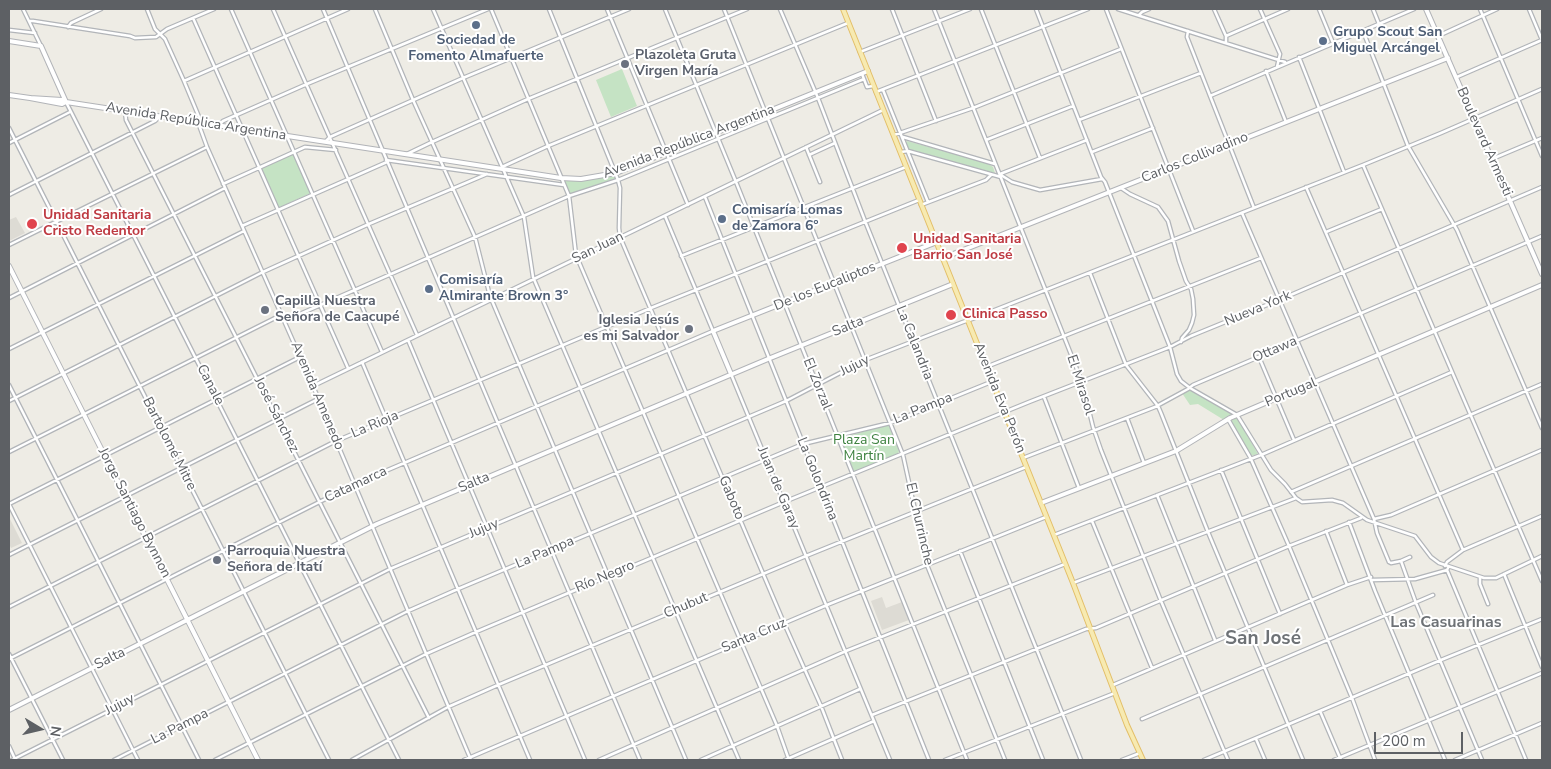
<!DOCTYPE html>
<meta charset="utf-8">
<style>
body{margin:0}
#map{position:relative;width:1551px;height:769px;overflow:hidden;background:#eeece5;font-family:"Nunito Sans",sans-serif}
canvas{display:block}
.frame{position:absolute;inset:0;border:10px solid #5d6064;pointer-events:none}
.north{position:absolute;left:15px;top:704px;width:50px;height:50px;-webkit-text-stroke:4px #fff;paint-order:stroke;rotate:99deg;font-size:14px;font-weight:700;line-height:20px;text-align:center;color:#5d6064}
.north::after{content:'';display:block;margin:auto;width:18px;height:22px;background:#5d6064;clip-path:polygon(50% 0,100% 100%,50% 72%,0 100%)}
.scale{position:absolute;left:1374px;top:732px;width:89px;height:22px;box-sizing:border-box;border:2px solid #5d6064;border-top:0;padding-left:6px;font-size:15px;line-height:18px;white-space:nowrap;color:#5d6064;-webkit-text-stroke:4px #fff;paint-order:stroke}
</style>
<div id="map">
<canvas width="1551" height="769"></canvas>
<div class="frame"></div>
<div class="north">N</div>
<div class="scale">200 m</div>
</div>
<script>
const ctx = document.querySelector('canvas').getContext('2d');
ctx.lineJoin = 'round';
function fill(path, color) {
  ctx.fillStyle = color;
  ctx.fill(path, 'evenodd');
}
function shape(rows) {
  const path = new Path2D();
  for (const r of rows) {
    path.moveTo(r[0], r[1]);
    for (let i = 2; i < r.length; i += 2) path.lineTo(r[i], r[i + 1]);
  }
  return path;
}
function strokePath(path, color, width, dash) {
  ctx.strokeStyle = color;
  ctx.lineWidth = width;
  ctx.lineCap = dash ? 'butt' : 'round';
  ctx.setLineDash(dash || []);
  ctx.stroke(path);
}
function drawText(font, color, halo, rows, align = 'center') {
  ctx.font = font + ' "Nunito Sans",sans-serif';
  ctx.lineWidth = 4;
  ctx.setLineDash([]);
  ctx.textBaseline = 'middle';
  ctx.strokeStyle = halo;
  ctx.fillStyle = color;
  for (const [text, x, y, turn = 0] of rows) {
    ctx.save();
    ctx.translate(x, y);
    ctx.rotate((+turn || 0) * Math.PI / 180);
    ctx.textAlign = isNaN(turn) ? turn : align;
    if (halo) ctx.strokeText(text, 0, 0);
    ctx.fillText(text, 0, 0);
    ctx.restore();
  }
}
fill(shape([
 [16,217,25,233,9,241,9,220],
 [9,517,22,543,11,548,9,544],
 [882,597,886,608,902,602,909,620,882,630,871,601]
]), '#dddbd4');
fill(shape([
 [622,69,637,106,611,117,596,80],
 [907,141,987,163,993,167,995,173,911,151,909,150,906,142],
 [293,154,311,193,278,208,261,169],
 [615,175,617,180,570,194,564,181,592,179],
 [1190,390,1234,414,1234,415,1224,420,1198,404,1190,405,1182,393],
 [1237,418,1238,419,1258,454,1250,456,1230,421],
 [887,425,889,426,899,451,898,454,856,472,853,470,841,438]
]), '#c5e3c4');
const street = shape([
 [23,9,41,46],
 [147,9,155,29,165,39,184,81,199,117,199,125,207,147,313,386,471,760],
 [231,9,382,352],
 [273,9,417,335],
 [323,9,640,760],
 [375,9,413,100,475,237,490,296,686,760],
 [433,9,524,217,533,277,739,760],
 [491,9,569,196,576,255,777,726,789,760],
 [549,9,618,180,620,188,619,228,620,237,784,623,821,706,842,760],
 [607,9,688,205],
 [665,9,736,182,967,760],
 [724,9,903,455,927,565,1005,760],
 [780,9,818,98,865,221,1081,760],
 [892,9,936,121],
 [934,9,1082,382,1093,427,1101,450,1161,601,1228,760],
 [981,9,1040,158],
 [1036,9,1101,177,1105,182,1170,347,1177,374,1181,381,1190,388,1237,415,1271,470,1285,484,1296,498,1302,502,1332,500,1343,503,1367,520,1415,536,1431,557,1439,563,1484,578,1496,578,1542,556],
 [1106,9,1193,231],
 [1118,9,1285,62],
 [1214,9,1226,36,1226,43],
 [1260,9,1280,54,1277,67],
 [1319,9,1333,43],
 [1373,9,1379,24],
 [1480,9,1542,156],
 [1529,9,1542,40],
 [1139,15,1142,12,1149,9],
 [193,18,348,368],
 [29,21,33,21,130,36,135,38,156,37,167,29,214,9],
 [68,27,71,23,101,9],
 [9,30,35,33],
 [1188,31,1187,37,1254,208],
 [1363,31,1408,146,1457,230,1542,428],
 [1226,36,1288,9],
 [1438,36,1497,9],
 [860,52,970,9],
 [1299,57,1344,172],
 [1266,71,1286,122],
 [862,74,867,87,873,86],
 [1457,77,1542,40],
 [184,81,348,9],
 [883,90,928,202],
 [876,92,1088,9],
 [1210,96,1414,9],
 [66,102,399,760],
 [125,111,126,120,429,718],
 [1079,120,1201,73],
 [219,125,223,121,307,84,488,9],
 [9,128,329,760],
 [894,135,973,108,1121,49],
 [903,137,995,164],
 [986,140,1073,106],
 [326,141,330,137,463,78,629,9],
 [9,143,70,112],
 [806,147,820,182],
 [901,152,908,151,1001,177],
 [1092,152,1153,128],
 [407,154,432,142,528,99,747,9],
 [809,155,835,143],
 [1492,159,1542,138],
 [386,160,564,185],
 [1363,165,1542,581],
 [502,167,548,146,848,23],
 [1000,174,1087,140],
 [1001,175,1012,182,1040,190,1102,179],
 [223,184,305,147,336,150],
 [1306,187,1463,550],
 [1121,188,1130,194,1158,207,1168,221,1179,261,1186,281,1191,289,1193,299,1194,315,1192,323,1189,330,1182,338,1181,342],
 [9,195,155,121,160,116],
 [705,197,929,760],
 [921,205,986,180,991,175],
 [1242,213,1374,519],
 [242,226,387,162],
 [1326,232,1382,209],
 [9,245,207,147],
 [681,256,906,167],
 [1090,273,1126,365,1158,406,1161,413,1208,532,1303,760],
 [9,298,225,188],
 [284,321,569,196,618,180,864,79],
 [408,340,585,760],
 [9,349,244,231],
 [1259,357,1294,440],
 [362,362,530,760],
 [986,367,1261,258],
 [731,374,890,760],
 [9,385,199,760],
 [313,386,883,110],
 [1044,397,1079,488],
 [9,401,263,272,369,224,487,174],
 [1127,418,1144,463],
 [1228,419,1250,457,1289,546,1352,698,1375,760],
 [9,452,281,315],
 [1023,458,1155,407,1188,389,1193,385,1542,236],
 [1221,470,1280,614],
 [1291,492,1542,384],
 [1157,495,1215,640],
 [1092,521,1152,668],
 [1349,522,1375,591,1445,760],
 [1326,531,1347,585],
 [1054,535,1261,455,1452,372],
 [960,551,1043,760],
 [9,555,318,399],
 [1401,561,1410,557],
 [1445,566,1447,562,1463,550,1542,516],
 [1448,568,1447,570,1526,760],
 [1504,574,1542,667],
 [1480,577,1480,584,1488,604],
 [1372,580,1415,579,1447,570],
 [1073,583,1296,498],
 [9,607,336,441,651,308,919,200],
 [9,654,63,760],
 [9,659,355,484,713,331,665,216],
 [1113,685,1347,585,1371,577],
 [1320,711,1341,760],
 [872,715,1086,629,1096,628,1289,546,1361,518],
 [1142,719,1433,595],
 [1256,739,1265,760],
 [9,746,15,759],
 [12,760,390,569,786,401,865,360,963,322,972,319,1363,165,1441,133,1542,89],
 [114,760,408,611,458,589,803,444,890,423,991,382],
 [138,760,9,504,300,357],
 [215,760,426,654,476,632,784,502,1029,402,1170,347,1191,336,1279,300,1542,187],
 [352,760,448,707,498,685,806,556,1026,467],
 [464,760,827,605,1046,517],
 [599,760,846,651,1065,564],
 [701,760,860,689],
 [785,760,874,721],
 [945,760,1115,693],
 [1122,760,1140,753],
 [1204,760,1441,660,1542,619],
 [1334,760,1542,673],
 [1455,760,1542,723],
 [1482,760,1416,603,1401,561,1391,563,1389,562,1377,533,1374,519,1391,515,1542,450]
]);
const secondary = shape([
 [1426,9,1542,274],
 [9,41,41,46,66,102],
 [9,95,30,98],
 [66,102,62,104,30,98,62,100,66,102,561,178,581,179,616,173,868,71],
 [943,258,1448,58],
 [9,266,258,760],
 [731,374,713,331,937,242],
 [1041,503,1176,451,1230,418,1542,285],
 [9,710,377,524,768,359,953,284]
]);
const primary = shape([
 [843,9,1073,583,1127,725,1143,760]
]);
strokePath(street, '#b2b5b9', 5);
strokePath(secondary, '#b2b4b8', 6);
strokePath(primary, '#e3bf69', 6);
strokePath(street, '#fff', 2.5);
strokePath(secondary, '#fff', 4);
strokePath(primary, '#f7eab1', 4);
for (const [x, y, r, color] of [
 [476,25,5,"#5c6f8a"],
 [1323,41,5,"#5c6f8a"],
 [625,64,5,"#6b7280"],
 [722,219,5,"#5c6f8a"],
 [32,224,6,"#e0444e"],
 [902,248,6,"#e0444e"],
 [429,289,5,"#5c6f8a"],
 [265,310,5,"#6b7280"],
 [951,315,6,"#e0444e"],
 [689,329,5,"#6b7280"],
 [217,560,5,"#6b7280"]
]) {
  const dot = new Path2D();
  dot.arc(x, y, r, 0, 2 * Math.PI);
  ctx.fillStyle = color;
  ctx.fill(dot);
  strokePath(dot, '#fff', 2);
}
drawText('bold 14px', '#4e5e75', '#fff', [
 ["Grupo Scout San",1333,33],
 ["Miguel Arcángel",1333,49],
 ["Sociedad de",476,41,"center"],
 ["Fomento Almafuerte",476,57,"center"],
 ["Comisaría Lomas",732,211],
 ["de Zamora 6°",732,227],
 ["Comisaría",439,281],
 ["Almirante Brown 3°",439,297]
], 'left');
drawText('bold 14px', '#5b616d', '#fff', [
 ["Plazoleta Gruta",635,56],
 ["Virgen María",635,72],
 ["Capilla Nuestra",275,302],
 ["Señora de Caacupé",275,318],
 ["Iglesia Jesús",679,321,"right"],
 ["es mi Salvador",679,337,"right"],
 ["Parroquia Nuestra",227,552],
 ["Señora de Itatí",227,568]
], 'left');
drawText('14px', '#5d6064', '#fff', [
 ["Avenida República Argentina",196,122,9],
 ["Avenida República Argentina",689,142,-21],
 ["Boulevard Armesti",1484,142,66],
 ["Carlos Collivadino",1195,158,-22],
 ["San Juan",598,248,-26],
 ["De los Eucaliptos",825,287,-22],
 ["Nueva York",1258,309,-23],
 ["Salta",848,327,-22],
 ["La Calandria",914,343,68],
 ["Ottawa",1275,350,-23],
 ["Jujuy",855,366,-26],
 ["El Zorzal",817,384,68],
 ["Canale",210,385,63],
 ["El Mirasol",1080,385,72],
 ["Portugal",1291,393,-23],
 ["Avenida Amenedo",317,396,67],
 ["Avenida Eva Perón",999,398,68],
 ["La Pampa",923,409,-22],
 ["José Sánchez",276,415,63],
 ["La Rioja",375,425,-23],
 ["Bartolomé Mitre",169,444,63],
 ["La Golondrina",817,479,68],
 ["Salta",474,483,-23],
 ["Catamarca",356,485,-25],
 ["Juan de Garay",778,488,67],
 ["Gaboto",731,498,67],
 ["Jorge Santiago Bynnon",134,513,63],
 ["El Churrinche",919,524,77],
 ["Jujuy",484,529,-23],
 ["La Pampa",545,553,-23],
 ["Río Negro",605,577,-23],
 ["Chubut",686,606,-23],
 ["Santa Cruz",754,636,-23],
 ["Salta",110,659,-26],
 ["Jujuy",120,705,-27],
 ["La Pampa",180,727,-27]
]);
drawText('bold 14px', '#be3a42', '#fff', [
 ["Unidad Sanitaria",43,216],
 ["Cristo Redentor",43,232],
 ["Unidad Sanitaria",913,240],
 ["Barrio San José",913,256],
 ["Clinica Passo",962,315]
], 'left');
drawText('14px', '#3e8240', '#fff', [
 ["Plaza San",864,441],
 ["Martín",864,457]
]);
drawText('bold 16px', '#6e7276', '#fff', [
 ["Las Casuarinas",1446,623]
]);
drawText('bold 19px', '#6e7276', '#fff', [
 ["San José",1263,639]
]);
</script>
